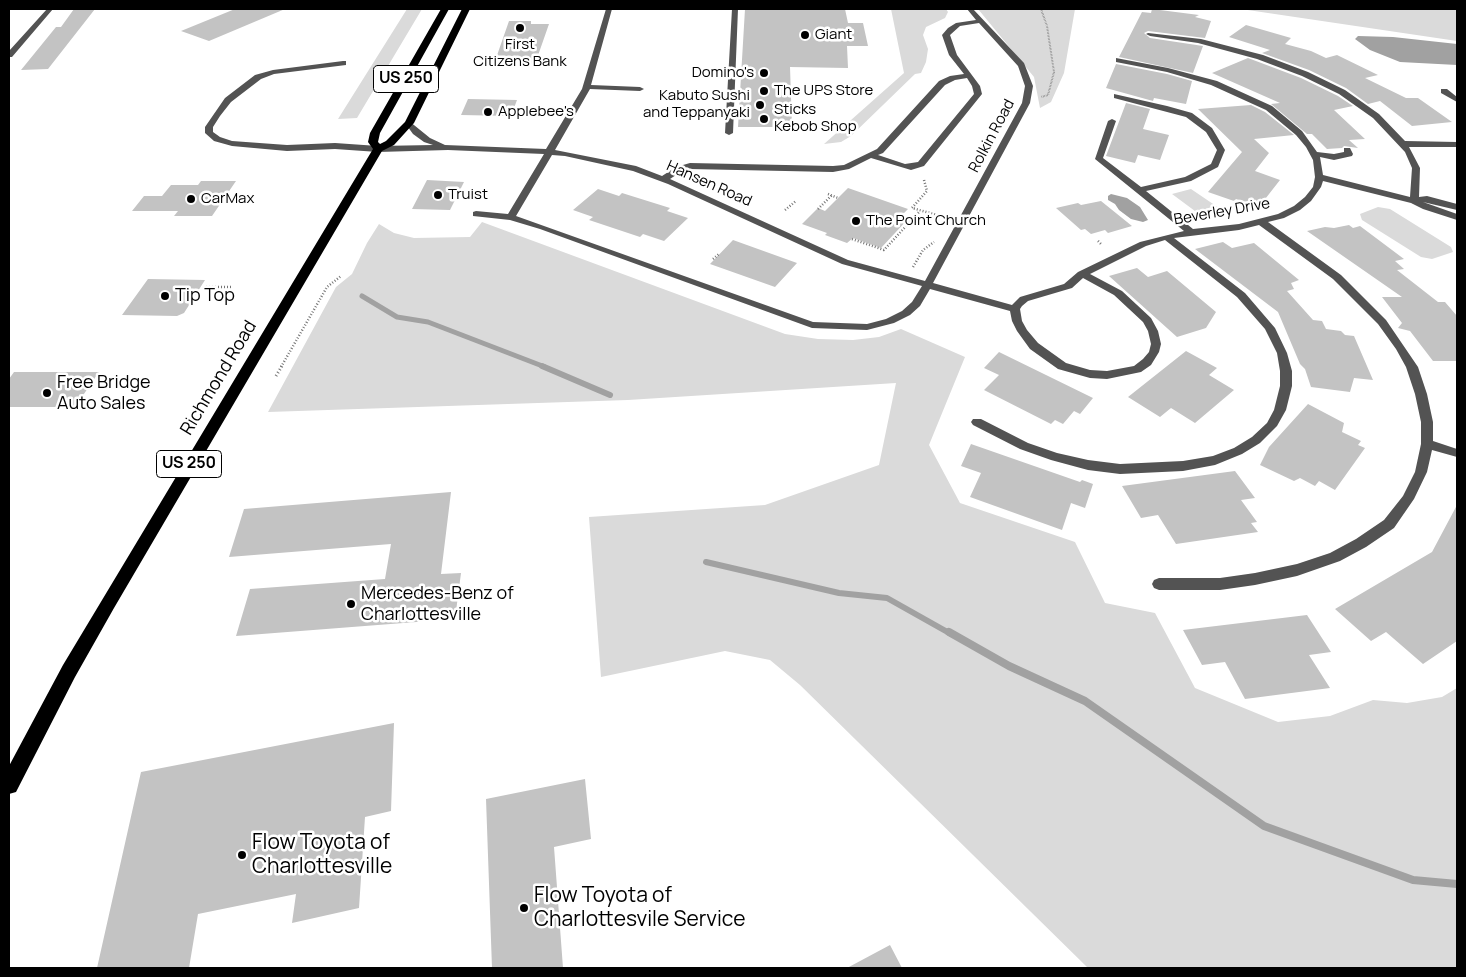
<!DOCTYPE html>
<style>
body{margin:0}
#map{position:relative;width:1466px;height:977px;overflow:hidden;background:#fff;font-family:Manrope,sans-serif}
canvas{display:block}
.frame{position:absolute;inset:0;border:10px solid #000;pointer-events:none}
</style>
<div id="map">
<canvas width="1466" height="977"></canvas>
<div class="frame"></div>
</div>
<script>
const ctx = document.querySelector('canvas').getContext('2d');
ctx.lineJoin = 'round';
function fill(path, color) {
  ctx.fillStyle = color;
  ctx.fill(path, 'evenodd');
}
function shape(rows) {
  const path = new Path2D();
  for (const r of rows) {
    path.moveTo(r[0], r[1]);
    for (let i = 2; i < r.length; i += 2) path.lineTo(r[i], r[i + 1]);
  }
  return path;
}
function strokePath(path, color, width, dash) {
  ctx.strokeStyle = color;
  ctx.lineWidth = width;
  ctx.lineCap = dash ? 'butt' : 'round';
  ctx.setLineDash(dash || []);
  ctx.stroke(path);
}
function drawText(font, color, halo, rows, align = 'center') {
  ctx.font = font + ' Manrope,sans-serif';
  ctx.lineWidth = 5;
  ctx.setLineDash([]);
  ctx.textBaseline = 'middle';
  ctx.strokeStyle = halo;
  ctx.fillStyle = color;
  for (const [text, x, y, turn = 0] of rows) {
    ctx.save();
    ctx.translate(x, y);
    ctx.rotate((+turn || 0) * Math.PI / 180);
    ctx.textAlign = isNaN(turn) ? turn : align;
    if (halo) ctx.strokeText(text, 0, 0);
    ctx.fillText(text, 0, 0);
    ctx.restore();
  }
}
fill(shape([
 [407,9,422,9,357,118,338,119],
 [891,9,946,9,948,12,945,18,926,27,923,35,928,49,926,62,921,73,915,74,851,136,841,142,824,144,904,73],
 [978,9,1075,9,1064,73,1051,102,1040,108,1034,77],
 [1241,9,1457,9,1457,41],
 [1191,189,1219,208,1199,214,1172,194],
 [1378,207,1390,209,1451,247,1453,252,1432,259,1421,257,1362,220,1360,214],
 [482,222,785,334,818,339,853,340,879,337,901,329,965,357,929,445,960,503,1075,542,1105,603,1155,613,1195,688,1278,722,1330,716,1373,700,1407,703,1442,697,1457,688,1457,968,1088,968,800,685,770,660,725,651,601,677,589,517,765,505,879,465,896,383,628,400,268,412,336,287,352,274,367,243,379,224,394,233,414,238,470,237]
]), '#dadada');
fill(shape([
 [1358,36,1393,37,1457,44,1457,65,1400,62,1370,50,1355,39],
 [1111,194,1127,198,1140,207,1148,220,1143,222,1131,219,1119,210,1115,204,1108,200,1108,196]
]), '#a1a1a1');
strokePath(shape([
 [362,296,397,317,428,322,545,367]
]), '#a1a1a1', 5);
strokePath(shape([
 [542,366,610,395],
 [706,562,839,593,887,598,951,634]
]), '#a1a1a1', 6);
strokePath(shape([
 [949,632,1009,666,1085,701,1264,826,1413,880,1457,884]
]), '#a1a1a1', 8);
fill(shape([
 [74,9,95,9,48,69,21,70,56,27,61,27],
 [235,9,285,9,209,41,181,31],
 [745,9,845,9,848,23,863,23,868,46,847,46,848,68,790,67,792,127,738,127],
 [1152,9,1199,15,1195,17,1211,21,1205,38,1148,31,1144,33,1150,38,1203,46,1193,73,1119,57,1142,12,1151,13],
 [509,21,531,21,531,24,549,24,535,64,494,64],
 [1246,25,1291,38,1285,44,1311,51,1326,58,1337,55,1378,75,1365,78,1406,98,1418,98,1452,122,1412,126,1380,101,1368,104,1346,88,1309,70,1262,53,1270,50,1229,37],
 [1248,58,1301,78,1338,96,1353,106,1334,110,1365,139,1349,140,1358,148,1344,146,1342,148,1327,149,1312,134,1307,134,1271,104,1280,103,1212,73],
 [1116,64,1167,74,1192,81,1186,104,1154,98,1153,101,1106,88],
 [468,99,517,100,511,116,461,115],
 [1126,103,1150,109,1143,129,1169,135,1160,160,1138,155,1135,163,1106,156],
 [1251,105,1265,112,1294,135,1254,139,1269,153,1255,171,1280,180,1262,203,1252,200,1248,203,1236,199,1234,201,1208,192,1242,152,1198,109],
 [427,180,464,182,450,210,412,209],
 [201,181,236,181,212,216,174,216,178,211,132,211,144,196,162,196,171,185,198,185],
 [848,188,908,209,902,215,909,218,881,248,853,238,847,243,825,235,827,233,802,224,818,208,825,211],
 [598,189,619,196,622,193,670,208,667,211,688,218,664,241,643,234,640,237,589,220,593,217,573,210],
 [1101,201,1132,226,1108,233,1105,230,1091,234,1085,229,1081,230,1056,208,1078,203,1081,205],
 [1349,225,1353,228,1360,226,1404,259,1395,261,1404,269,1397,270,1438,302,1445,302,1457,316,1457,361,1433,361,1410,331,1398,328,1402,323,1382,297,1402,297,1307,231,1325,227,1334,228],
 [733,240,797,263,775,287,710,264],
 [1223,242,1232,248,1254,243,1299,280,1291,283,1294,289,1287,291,1313,320,1322,321,1326,329,1341,331,1345,335,1354,336,1373,380,1354,378,1350,392,1311,387,1305,369,1300,364,1278,312,1195,249],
 [1137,268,1148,277,1167,271,1216,312,1206,328,1177,337,1109,276],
 [148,279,205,280,184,313,177,316,122,315],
 [1186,351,1217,368,1209,375,1234,390,1195,423,1171,408,1160,417,1128,397],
 [999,352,1093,398,1080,414,1074,411,1063,424,1055,420,1051,424,984,390,999,375,984,368],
 [14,372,99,372,75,407,9,407,9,379],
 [1308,404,1344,423,1342,432,1361,441,1358,445,1365,448,1335,490,1319,481,1315,486,1300,478,1294,481,1260,465,1269,447],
 [971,444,1080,482,1082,480,1093,484,1085,508,1071,503,1062,530,970,497,981,473,961,466],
 [1235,471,1255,498,1241,500,1257,522,1251,523,1258,532,1176,544,1158,515,1141,518,1122,486],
 [451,492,441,574,461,573,455,619,236,636,250,589,385,579,391,544,229,557,244,509],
 [1457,505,1457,641,1423,664,1386,632,1371,641,1335,609,1432,552],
 [1307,615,1331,652,1309,655,1330,688,1245,699,1225,662,1202,665,1183,630],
 [394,723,391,811,365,817,359,908,292,923,296,894,198,914,189,968,97,968,141,772],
 [585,779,591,839,554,847,563,968,492,968,486,799],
 [890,945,902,968,847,968]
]), '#c3c3c3');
strokePath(shape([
 [1041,9,1047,26,1054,72,1048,95,1041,97]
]), '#757575', 2, [0.5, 1]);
strokePath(shape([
 [924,180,927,191,912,208,948,218],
 [828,194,838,198],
 [818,209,832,195],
 [785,210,796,201],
 [852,239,884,250,920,211],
 [1098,241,1101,244],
 [713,259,719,254],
 [913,267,923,250,934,242],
 [206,287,231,287],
 [281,367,327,287,341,276]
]), '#757575', 2.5, [1, 2]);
strokePath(shape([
 [276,376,282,366]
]), '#757575', 3, [1, 2.5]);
fill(shape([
 [47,9,53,9,12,57,9,57,9,51,47,9],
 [606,9,612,9,591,85,640,87,644,89,640,91,590,89,555,150,636,166,662,176,676,167,690,163,833,166,844,165,877,149,939,81,950,76,964,74,949,55,942,35,948,28,956,23,976,20,967,9,973,9,1024,63,1033,86,1030,103,933,283,1012,305,1020,297,1064,284,1078,272,1140,242,1184,231,1095,159,1108,121,1112,119,1116,121,1103,158,1141,187,1185,177,1211,164,1217,150,1206,132,1186,117,1114,98,1114,94,1167,106,1192,113,1212,128,1225,150,1218,167,1191,181,1146,191,1193,229,1239,224,1278,214,1294,206,1305,197,1313,187,1315,177,1313,160,1306,147,1296,135,1266,110,1211,85,1167,72,1116,62,1116,58,1168,68,1217,81,1272,106,1302,131,1317,152,1334,154,1344,152,1344,148,1350,148,1353,154,1352,156,1334,160,1320,157,1323,175,1410,197,1412,168,1405,152,1373,118,1339,94,1302,76,1257,59,1198,43,1150,36,1146,34,1148,33,1201,39,1263,55,1308,72,1345,90,1379,114,1405,141,1457,142,1457,147,1409,147,1420,168,1419,197,1427,196,1457,204,1457,210,1423,202,1457,214,1457,220,1423,209,1411,203,1323,181,1321,187,1311,201,1300,210,1284,218,1268,222,1341,275,1386,320,1418,367,1427,394,1433,422,1433,441,1457,449,1457,457,1432,450,1427,472,1414,499,1394,528,1366,547,1340,561,1297,576,1255,585,1220,590,1159,590,1154,588,1152,584,1154,580,1159,578,1220,578,1255,573,1297,564,1330,553,1356,539,1384,520,1403,496,1415,472,1421,444,1421,422,1415,394,1406,367,1396,349,1378,324,1333,279,1259,225,1239,230,1174,238,1245,293,1275,328,1287,353,1292,371,1292,386,1286,410,1277,426,1260,443,1242,454,1215,465,1183,471,1120,474,1088,470,1051,460,1020,449,973,425,971,422,973,419,981,419,1028,443,1057,453,1088,460,1120,464,1183,461,1213,456,1234,448,1252,437,1267,423,1274,410,1280,386,1280,371,1277,353,1265,329,1237,297,1165,240,1146,246,1090,274,1122,291,1151,318,1158,331,1161,344,1159,352,1151,365,1141,372,1107,379,1090,378,1058,369,1030,349,1017,331,1012,321,1010,311,930,289,920,306,910,315,894,323,867,330,812,328,540,229,510,220,473,216,473,212,476,211,508,214,544,154,448,150,378,152,335,149,287,151,232,146,214,141,205,133,205,127,225,98,255,75,273,70,343,61,346,61,346,65,274,74,261,79,231,102,220,116,213,127,213,132,220,137,232,141,287,145,335,143,378,146,433,145,424,142,413,134,405,123,409,121,430,138,445,145,546,149,582,89,606,9],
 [979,23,1018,66,1025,86,1022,103,925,281,848,260,670,179,682,171,690,169,833,172,849,169,871,158,911,170,924,166,982,94,980,86,957,55,950,35,960,26,979,23],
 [967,78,972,86,974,94,918,162,905,164,878,155,883,153,945,85,955,80,967,78],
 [552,155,565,156,633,171,668,184,842,264,922,286,912,302,902,311,886,319,867,324,813,322,516,216,552,155],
 [1083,278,1114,295,1143,322,1148,331,1151,344,1149,352,1143,359,1134,366,1107,371,1090,370,1066,363,1038,343,1027,330,1022,321,1020,309,1022,306,1028,301,1072,288,1083,278],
 [732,9,738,9,733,133,729,135,725,133,732,9],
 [1441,89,1447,89,1457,97,1457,102,1441,93,1441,89]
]), '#535353');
fill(shape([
 [441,9,449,9,380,133,378,142,380,144,386,141,405,122,462,9,470,9,414,123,394,145,382,151,114,608,75,677,16,792,9,794,9,766,63,665,373,149,368,142,370,133,441,9]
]), '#000');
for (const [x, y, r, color] of [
 [520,28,5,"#000"],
 [805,35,5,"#000"],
 [764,73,5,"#000"],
 [764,91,5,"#000"],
 [760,105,5,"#000"],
 [488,112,5,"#000"],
 [764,119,5,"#000"],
 [438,195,5,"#000"],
 [191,199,5,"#000"],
 [856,221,5,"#000"],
 [165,296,5,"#000"],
 [47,393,5,"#000"],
 [351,604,5,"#000"],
 [242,855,5,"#000"],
 [524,908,5,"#000"]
]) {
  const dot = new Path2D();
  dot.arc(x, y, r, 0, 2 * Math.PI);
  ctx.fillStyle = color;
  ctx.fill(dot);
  strokePath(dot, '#fff', 2);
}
drawText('15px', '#000', '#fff', [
 ["Giant",815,35],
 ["First",520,45,"center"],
 ["Citizens Bank",520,62,"center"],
 ["Domino's",754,73,"right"],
 ["The UPS Store",774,91],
 ["Kabuto Sushi",750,96,"right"],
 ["and Teppanyaki",750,113,"right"],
 ["Sticks",774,110],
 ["Kebob Shop",774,127],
 ["Applebee's",498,112],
 ["Truist",448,195],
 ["CarMax",201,199],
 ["The Point Church",866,221]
], 'left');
drawText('15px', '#000', '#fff', [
 ["Rolkin Road",992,136,-62],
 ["Hansen Road",709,184,24],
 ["Beverley Drive",1222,212,-10]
]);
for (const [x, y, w] of [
 [406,79,65],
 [189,464,65]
]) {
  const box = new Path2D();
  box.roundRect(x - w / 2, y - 13.5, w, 27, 4);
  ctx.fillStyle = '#fff';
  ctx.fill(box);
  strokePath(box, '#000', 1);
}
drawText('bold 16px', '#000', null, [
 ["US 250",406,79],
 ["US 250",189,464]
]);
drawText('18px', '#000', '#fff', [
 ["Tip Top",175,296],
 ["Free Bridge",57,383],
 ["Auto Sales",57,404],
 ["Mercedes-Benz of",361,594],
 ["Charlottesville",361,615]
], 'left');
drawText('18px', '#000', '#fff', [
 ["Richmond Road",219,378,-59]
]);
drawText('21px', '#000', '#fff', [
 ["Flow Toyota of",252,843],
 ["Charlottesville",252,867],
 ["Flow Toyota of",534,896],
 ["Charlottesvile Service",534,920]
], 'left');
</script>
